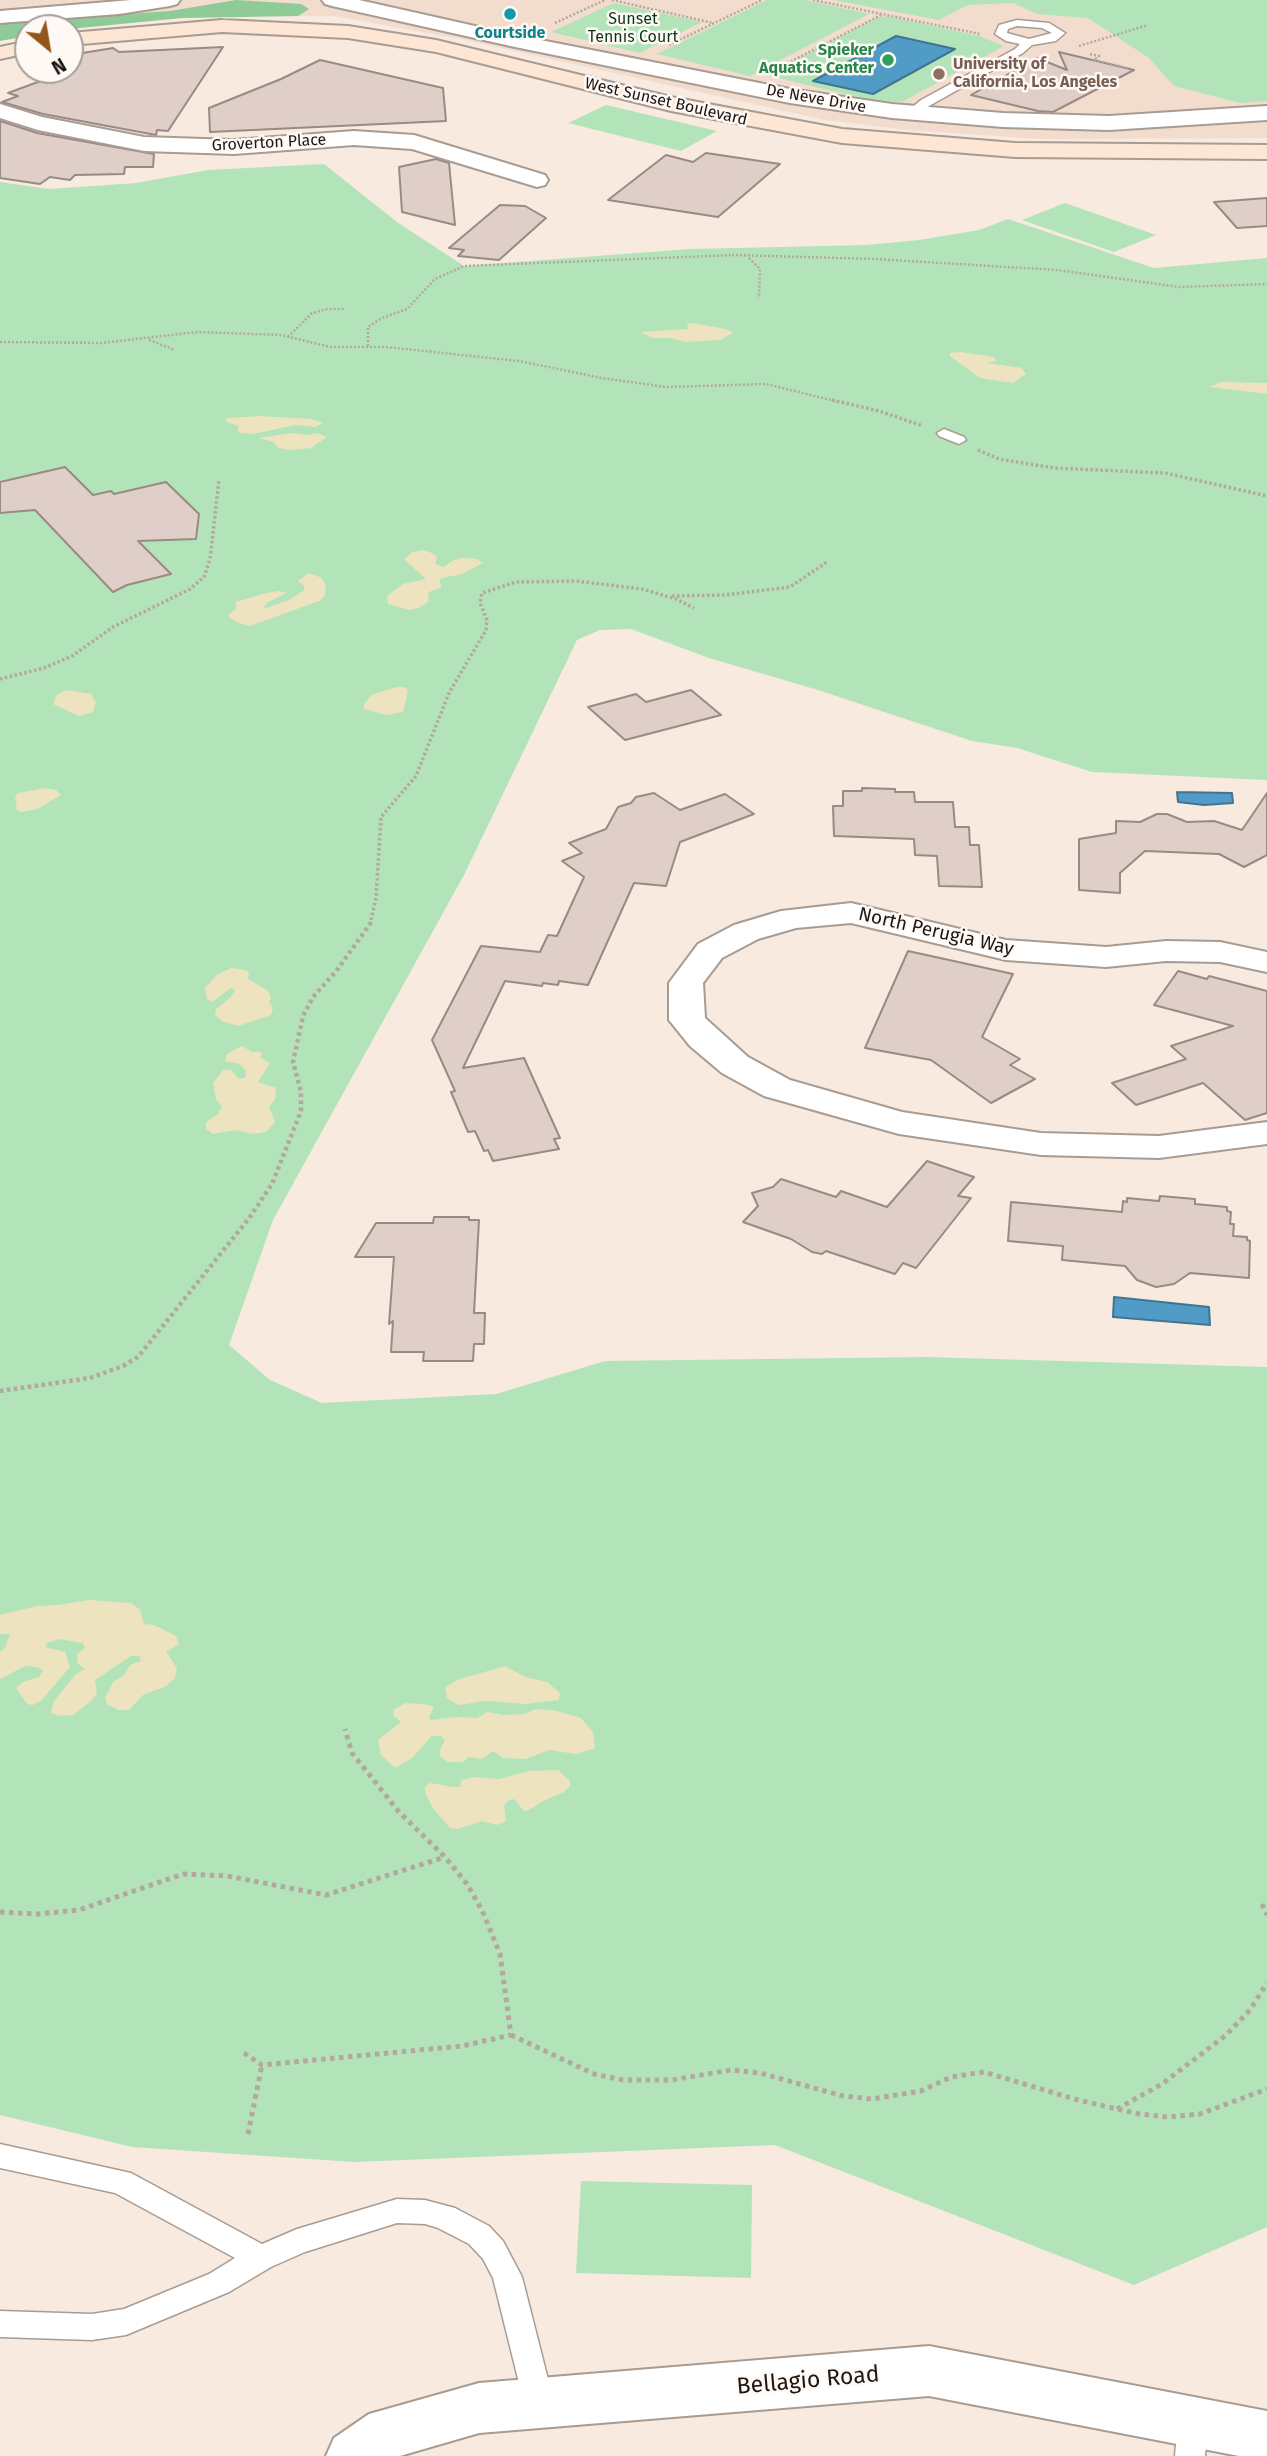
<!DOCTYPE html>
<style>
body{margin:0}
#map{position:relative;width:1267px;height:2456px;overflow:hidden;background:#f8eadf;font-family:"Fira Sans",sans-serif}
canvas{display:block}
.north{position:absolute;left:14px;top:14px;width:70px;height:70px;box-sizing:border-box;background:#fff9f5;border:2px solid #a49f9b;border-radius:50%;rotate:150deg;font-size:19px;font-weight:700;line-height:28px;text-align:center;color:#1c1714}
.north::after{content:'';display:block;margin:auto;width:24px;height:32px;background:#935619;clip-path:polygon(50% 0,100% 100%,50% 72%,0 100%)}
</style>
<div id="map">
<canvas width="1267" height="2456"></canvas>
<div class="north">N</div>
</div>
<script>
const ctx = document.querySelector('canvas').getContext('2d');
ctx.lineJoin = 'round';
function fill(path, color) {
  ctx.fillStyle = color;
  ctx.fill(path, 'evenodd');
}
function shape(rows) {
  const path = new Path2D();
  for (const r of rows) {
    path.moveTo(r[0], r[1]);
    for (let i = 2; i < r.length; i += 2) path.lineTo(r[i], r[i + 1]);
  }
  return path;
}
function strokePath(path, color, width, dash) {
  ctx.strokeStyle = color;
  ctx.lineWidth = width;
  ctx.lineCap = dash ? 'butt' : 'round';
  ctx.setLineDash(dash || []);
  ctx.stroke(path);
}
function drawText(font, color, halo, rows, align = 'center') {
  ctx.font = font + ' "Fira Sans",sans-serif';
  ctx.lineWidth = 5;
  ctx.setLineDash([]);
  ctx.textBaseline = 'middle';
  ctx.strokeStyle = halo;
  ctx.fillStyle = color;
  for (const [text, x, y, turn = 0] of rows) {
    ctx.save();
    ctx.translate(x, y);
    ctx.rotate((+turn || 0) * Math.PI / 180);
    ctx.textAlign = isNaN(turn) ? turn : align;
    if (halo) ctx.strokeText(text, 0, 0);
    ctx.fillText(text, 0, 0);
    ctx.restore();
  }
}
fill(shape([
 [0,0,1267,0,1267,138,1041,139,907,130,825,120,461,39,333,16,181,17,70,28,28,28,0,40]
]), '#f2dccd');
fill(shape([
 [767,0,805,0,869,14,750,76,657,54],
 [833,0,1267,0,1267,101,1240,103,1174,86,1149,58,1088,18,1037,14,1013,3,968,5,939,20],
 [614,3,702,22,640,53,551,32],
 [887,16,979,36,1004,46,902,102,874,101,766,75,877,18],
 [606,105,717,131,681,151,568,123],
 [324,164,397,222,464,266,690,249,867,245,919,240,979,230,1008,219,1154,268,1267,258,1267,780,1092,772,1017,748,972,741,818,690,709,658,631,629,600,630,577,640,464,875,273,1220,229,1345,270,1380,322,1403,496,1394,605,1361,926,1357,1267,1367,1267,2227,1134,2285,775,2145,354,2162,132,2147,0,2115,0,182,49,189,136,183,208,170],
 [1065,203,1156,235,1114,252,1022,220],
 [581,2181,752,2185,751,2278,576,2273]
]), '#b3e4b9');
fill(shape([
 [236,0,301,4,309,9,298,16,182,18,70,29,28,28,28,36,0,41,0,23,170,11]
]), '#8ecb97');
fill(shape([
 [693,323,726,329,733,333,720,340,685,342,671,338,653,338,640,332,688,329,687,324],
 [960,352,994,357,996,361,987,363,1022,368,1026,374,1013,383,980,378,950,356,950,353],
 [1221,382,1267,383,1267,394,1210,387],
 [260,416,311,419,323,423,315,427,295,425,253,434,241,433,238,431,239,426,225,421,228,418],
 [293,433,307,435,318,433,327,437,311,448,292,450,278,448,274,442,258,438],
 [424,550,434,554,437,558,435,564,444,567,452,561,461,558,477,559,483,563,462,574,442,578,439,581,442,587,429,592,428,602,418,608,409,610,388,604,387,596,403,584,426,579,404,559,412,552],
 [309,573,322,578,326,586,325,595,319,601,250,626,236,622,228,616,236,609,236,602,266,593,279,591,287,593,268,602,263,609,289,600,304,590,304,586,298,581],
 [396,687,405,687,408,690,403,712,386,715,364,709,364,704,371,695],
 [65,690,91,694,96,702,93,712,79,716,53,704,56,696],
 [45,788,56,790,61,795,37,809,21,812,15,809,17,806,15,798,18,793],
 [231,968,246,970,249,973,248,979,268,991,271,998,269,1002,273,1008,271,1015,238,1026,222,1021,215,1015,216,1009,230,998,235,990,231,988,212,1002,207,999,205,988,217,975],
 [242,1046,252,1052,262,1052,260,1058,270,1063,258,1082,276,1088,275,1099,269,1107,275,1122,266,1132,253,1134,236,1130,213,1134,206,1129,206,1122,217,1115,222,1106,216,1099,213,1083,223,1070,231,1070,239,1079,246,1077,245,1070,240,1064,225,1061,227,1054],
 [89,1600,131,1603,140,1610,144,1624,154,1625,176,1636,179,1644,166,1652,177,1668,175,1678,166,1686,143,1695,129,1710,118,1710,107,1704,105,1698,113,1682,123,1676,130,1665,141,1661,140,1656,131,1656,95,1680,97,1694,91,1701,73,1715,58,1716,51,1712,54,1701,75,1675,85,1669,78,1664,77,1654,85,1648,83,1643,59,1639,47,1643,45,1647,65,1652,70,1667,41,1701,33,1705,27,1704,16,1688,23,1682,39,1677,43,1670,37,1667,25,1666,0,1679,0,1652,5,1648,10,1634,0,1634,0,1615,37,1606,59,1605],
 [505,1666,525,1677,547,1682,560,1693,559,1700,526,1704,486,1701,459,1705,447,1698,445,1688,457,1680],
 [406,1703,430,1705,434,1708,429,1716,430,1720,457,1717,477,1718,487,1712,504,1715,525,1714,535,1709,557,1711,581,1718,593,1732,595,1748,576,1754,549,1750,526,1759,503,1758,493,1751,482,1759,469,1757,462,1762,448,1762,441,1757,439,1752,445,1740,441,1736,432,1736,412,1758,395,1768,381,1755,378,1740,401,1722,394,1716,393,1710],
 [558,1770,570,1781,570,1786,564,1792,545,1800,529,1810,524,1811,514,1799,509,1800,504,1805,506,1821,497,1825,482,1821,458,1829,450,1828,432,1807,425,1792,425,1787,430,1783,453,1787,460,1787,461,1780,474,1777,499,1779,529,1771]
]), '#ede3be');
const water = shape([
 [896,36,955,49,873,94,813,81,896,36],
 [1177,792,1232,793,1233,803,1204,805,1178,802,1177,792],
 [1114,1297,1209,1307,1210,1325,1113,1317,1114,1297]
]);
fill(water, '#519cc6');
strokePath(water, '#417491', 2);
const building = shape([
 [223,47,168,131,157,130,156,135,43,114,2,102,18,96,8,93,65,72,59,70,70,70,70,55,113,48,119,52,223,47],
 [1059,52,1134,70,1053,112,1038,111,971,95,1037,58,1067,70,1059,52],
 [320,60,443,88,446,121,210,132,209,108,281,79,320,60],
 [0,121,37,133,154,154,153,167,125,167,124,174,75,175,70,180,50,177,40,184,0,178,0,121],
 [706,153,780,164,718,217,608,200,666,155,693,162,706,153],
 [436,159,449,163,455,225,402,212,399,167,436,159],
 [1267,198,1267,226,1237,228,1214,202,1267,198],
 [500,205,525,206,546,218,499,260,458,256,464,250,449,248,500,205],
 [65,467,93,495,111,491,114,494,166,482,199,514,196,539,138,541,171,574,127,585,113,592,35,510,0,513,0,482,65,467],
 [691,690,721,715,625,740,588,707,636,694,646,702,691,690],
 [862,788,895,789,895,792,914,792,915,802,953,802,955,827,969,827,970,845,979,845,982,887,939,886,937,856,915,855,914,839,834,836,833,806,843,806,843,791,862,791,862,788],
 [654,793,680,810,725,794,754,814,680,842,666,886,634,883,588,985,559,981,558,985,543,983,542,986,505,981,463,1068,524,1058,560,1138,554,1139,559,1149,493,1161,488,1150,484,1151,475,1131,468,1132,451,1092,455,1091,432,1040,481,946,540,952,548,935,557,936,584,877,562,861,582,853,569,843,606,829,618,807,631,803,636,797,654,793],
 [1267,793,1267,855,1244,867,1219,854,1145,851,1120,873,1120,893,1079,890,1079,839,1116,833,1116,821,1140,822,1157,814,1167,814,1187,822,1214,821,1242,830,1267,793],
 [908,951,1013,974,982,1037,1020,1059,1010,1065,1035,1079,991,1103,931,1060,865,1048,908,951],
 [1178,971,1207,979,1209,976,1267,991,1267,1113,1245,1120,1203,1083,1136,1105,1112,1083,1186,1059,1171,1046,1233,1026,1154,1005,1178,971],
 [927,1161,974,1177,958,1196,971,1198,916,1268,903,1263,895,1274,826,1251,822,1254,812,1252,791,1239,743,1222,758,1206,752,1193,773,1187,781,1179,836,1197,841,1191,887,1207,927,1161],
 [1160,1196,1195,1199,1195,1204,1227,1207,1227,1211,1231,1212,1230,1224,1234,1224,1233,1236,1247,1237,1247,1240,1250,1241,1249,1278,1190,1273,1174,1284,1156,1287,1137,1280,1125,1266,1062,1260,1063,1246,1008,1241,1011,1202,1122,1212,1123,1201,1127,1202,1127,1198,1159,1201,1160,1196],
 [434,1217,469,1217,469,1220,479,1220,474,1313,485,1313,484,1344,474,1344,473,1361,423,1361,424,1352,391,1352,393,1321,389,1324,394,1257,355,1257,376,1223,433,1223,434,1217]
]);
fill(building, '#dfcfc8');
strokePath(building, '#9a8a84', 2);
const service = shape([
 [1017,20,1049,23,1065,33,1056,41,1032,45,1023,53,929,106,916,117,908,117,908,111,921,100,1015,49,1020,44,1006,41,995,34,999,25,1017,20],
 [1017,26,1042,28,1052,33,1029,39,1007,33,1008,29,1017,26],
 [944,429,964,437,966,440,959,444,939,436,937,433,944,429],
 [0,2144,131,2173,262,2244,297,2229,397,2199,425,2200,455,2208,489,2226,503,2241,522,2277,554,2403,550,2413,539,2417,528,2413,524,2403,493,2278,483,2259,469,2244,438,2228,425,2224,397,2223,305,2252,271,2267,229,2292,126,2335,92,2340,0,2337,0,2311,92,2314,124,2309,209,2274,235,2258,115,2193,0,2168,0,2144],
 [1193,2407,1204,2411,1208,2421,1205,2456,1175,2456,1178,2421,1182,2411,1193,2407]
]);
const minor = shape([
 [131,0,180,0,177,4,170,6,119,14,0,23,0,11,131,0],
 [322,0,359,0,515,35,790,89,892,104,1003,113,1109,116,1267,106,1267,120,1109,130,1003,127,892,118,790,103,515,47,332,6,325,4,322,0],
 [0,104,42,117,144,137,234,140,354,131,414,135,545,175,548,180,545,185,537,187,412,149,354,145,234,154,144,151,38,130,0,118,0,104],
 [851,903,1006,940,1106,947,1166,941,1220,942,1267,952,1267,972,1220,962,1166,961,1106,967,1006,960,851,923,796,928,758,939,722,958,703,983,705,1018,748,1057,790,1080,902,1112,1041,1133,1159,1136,1267,1122,1267,1144,1159,1158,1041,1155,899,1134,764,1096,722,1073,690,1046,669,1020,669,983,698,944,734,925,781,911,851,903],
 [929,2346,1267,2411,1267,2456,1239,2456,929,2396,479,2433,400,2456,326,2456,334,2438,369,2414,479,2383,929,2346]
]);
const secondary = shape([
 [222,20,348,26,436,40,671,97,842,129,1015,143,1267,145,1267,159,1015,157,842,143,671,111,436,52,348,38,222,32,70,45,70,33,222,20],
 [28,41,28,53,0,59,0,47,28,41]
]);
strokePath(service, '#a89b91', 3);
strokePath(minor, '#a89b91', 4);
strokePath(secondary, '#a89b91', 4);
strokePath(shape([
 [612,0,713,23],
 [813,0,980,34],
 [555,23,605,0],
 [669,45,762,0],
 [1079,46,1148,25],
 [1090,54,1099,56,1094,60,1127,68],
 [780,67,883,14],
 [732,255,875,259,1057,270,1179,287,1267,284],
 [749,258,760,269,759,298],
 [288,337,312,313,327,309,345,309],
 [149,340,175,350],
 [0,342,101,343,197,332,281,335,330,347,386,347,519,361,602,378,666,387,766,384,839,402],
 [368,346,368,327,382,318,407,309,435,279,464,266,734,255]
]), '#b3a89f', 2.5, [2, 2]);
strokePath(shape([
 [832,400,879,411,923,426],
 [978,450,999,459,1054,468,1165,473,1267,496],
 [672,596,725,595,790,587,827,562],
 [0,679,44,668,72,656,113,627,190,589,204,577,210,559,219,480],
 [371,920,376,898,381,817,416,776,449,693,486,630,487,620,480,603,482,593,516,582,576,581,642,589,676,599,694,608]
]), '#b3a89f', 3.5, [2.5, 2.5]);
strokePath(shape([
 [0,1391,90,1378,123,1366,138,1357,250,1217,272,1184,301,1111,301,1092,293,1062,303,1016,313,997,337,970,370,924,371,918]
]), '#b3a89f', 4.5, [3.5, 3.5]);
strokePath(shape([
 [1262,1904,1267,1915],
 [0,1912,37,1914,79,1910,183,1874,227,1876,326,1895,445,1857],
 [511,2035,594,2074,623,2080,672,2080,731,2070,760,2073,843,2096,872,2099,921,2091,951,2077,984,2072,1078,2100,1139,2114,1168,2117,1200,2114,1267,2089],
 [244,2053,262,2065,462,2046,511,2035,500,1954,482,1910,467,1884,445,1857,399,1812,352,1753,345,1729],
 [1117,2109,1162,2084,1225,2036,1250,2010,1267,1983],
 [248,2134,262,2065]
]), '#b3a89f', 5, [4.5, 4.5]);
fill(service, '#fff');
fill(minor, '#fff');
fill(secondary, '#fee6d5');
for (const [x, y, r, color] of [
 [510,14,7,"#0f9aa8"],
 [888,60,7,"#2e9e5b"],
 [939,74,7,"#8d6e63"]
]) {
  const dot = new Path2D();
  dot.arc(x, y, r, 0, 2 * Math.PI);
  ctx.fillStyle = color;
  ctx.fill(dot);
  strokePath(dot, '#fff9f5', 2.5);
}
drawText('16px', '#093715', '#fff9f5', [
 ["Sunset",633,20],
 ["Tennis Court",633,38]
]);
drawText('bold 16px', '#0d838f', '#fff9f5', [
 ["Courtside",510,34]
]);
drawText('bold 16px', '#27864d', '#fff9f5', [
 ["Spieker",874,51],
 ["Aquatics Center",874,69]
], 'right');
drawText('bold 16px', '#785e54', '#fff9f5', [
 ["University of",953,65],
 ["California, Los Angeles",953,83]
], 'left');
drawText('16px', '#1c1714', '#fff9f5', [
 ["De Neve Drive",816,99,10],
 ["West Sunset Boulevard",666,102,13],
 ["Groverton Place",269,143,-3]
]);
drawText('19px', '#1c1714', '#fff9f5', [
 ["North Perugia Way",936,932,13]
]);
drawText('23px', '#1c1714', '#fff9f5', [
 ["Bellagio Road",808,2381,-5]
]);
</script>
